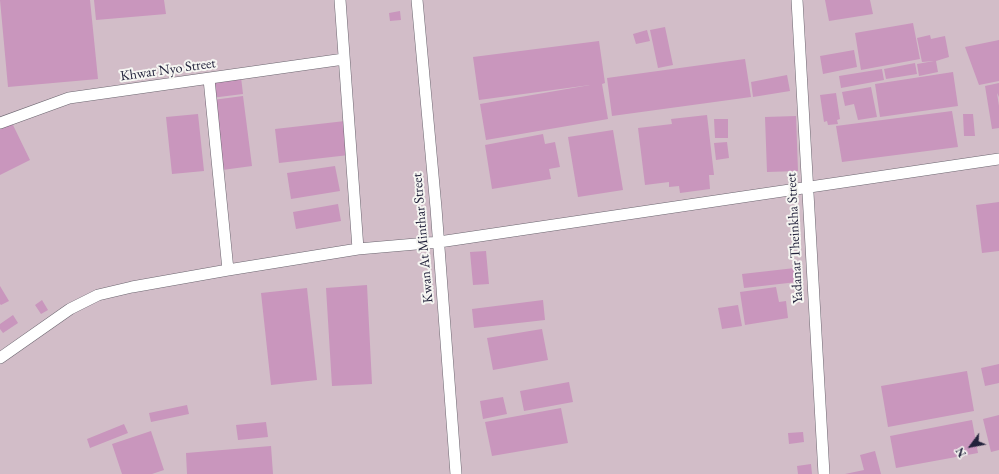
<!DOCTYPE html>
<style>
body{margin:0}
#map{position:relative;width:999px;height:474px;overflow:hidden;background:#f4e5d1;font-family:"EB Garamond",serif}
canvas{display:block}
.north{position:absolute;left:951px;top:426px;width:40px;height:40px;-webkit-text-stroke:3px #f6f6f2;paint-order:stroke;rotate:238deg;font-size:11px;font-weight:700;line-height:16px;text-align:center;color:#22223b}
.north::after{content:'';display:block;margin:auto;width:14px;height:18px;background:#22223b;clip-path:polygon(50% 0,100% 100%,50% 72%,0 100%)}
</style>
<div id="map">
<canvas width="999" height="474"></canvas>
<div class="north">N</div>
</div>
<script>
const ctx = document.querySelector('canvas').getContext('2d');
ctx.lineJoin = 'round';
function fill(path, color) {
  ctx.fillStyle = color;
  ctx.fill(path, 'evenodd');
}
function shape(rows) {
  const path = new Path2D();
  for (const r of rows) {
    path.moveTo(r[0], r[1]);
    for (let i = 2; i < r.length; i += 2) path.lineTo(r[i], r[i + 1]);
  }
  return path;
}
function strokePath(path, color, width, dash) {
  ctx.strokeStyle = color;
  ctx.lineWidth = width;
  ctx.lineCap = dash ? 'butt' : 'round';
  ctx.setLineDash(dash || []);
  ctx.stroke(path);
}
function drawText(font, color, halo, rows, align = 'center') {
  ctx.font = font + ' "EB Garamond",serif';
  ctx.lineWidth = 4;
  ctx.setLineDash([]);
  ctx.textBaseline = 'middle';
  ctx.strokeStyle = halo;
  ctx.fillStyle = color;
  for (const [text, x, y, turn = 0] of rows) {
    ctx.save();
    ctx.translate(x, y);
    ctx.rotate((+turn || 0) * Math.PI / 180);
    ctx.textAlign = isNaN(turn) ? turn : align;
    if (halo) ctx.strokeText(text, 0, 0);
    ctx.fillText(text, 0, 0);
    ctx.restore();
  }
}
fill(shape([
 [0,0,999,0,999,474,0,474]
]), '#d2bdc8');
fill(shape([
 [0,0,90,0,98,79,8,87],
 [94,0,164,0,166,14,96,20],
 [825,0,870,0,873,14,829,21],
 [400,11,401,20,390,21,389,13],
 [913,23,920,59,861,70,855,33],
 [665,27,673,65,658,68,650,30],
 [647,30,650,41,636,44,633,34],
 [930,35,931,39,945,36,949,57,936,61,938,72,919,76,917,64,934,61,922,62,917,38],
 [999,40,999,81,979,85,965,47],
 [599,41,605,83,602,84,608,119,486,140,480,104,590,85,479,100,473,57],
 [854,50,857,67,823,74,820,56],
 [745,59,751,97,612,116,607,78],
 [915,63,917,74,886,79,884,69],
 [882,69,884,80,841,88,839,76],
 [953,72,958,106,880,117,875,84],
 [787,75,790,91,753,97,751,82],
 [241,77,243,94,211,98,209,82],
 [999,83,999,97,997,93,999,106,999,128,992,129,985,86],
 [871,87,877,117,858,120,854,104,845,106,842,92],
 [836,93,840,119,837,120,838,124,828,125,827,121,824,122,820,95],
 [243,96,252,166,215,171,205,101],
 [952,111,958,147,842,162,836,126],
 [198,114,204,171,172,174,166,117],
 [963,114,973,114,975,136,964,136],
 [707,115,714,175,709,175,710,189,680,193,679,186,669,187,669,182,645,185,638,128,672,124,671,119],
 [796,116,798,171,767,172,765,117],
 [714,119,728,119,728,138,715,138],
 [345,121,349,155,279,163,275,129],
 [12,123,30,160,0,175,0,129],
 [613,130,623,190,578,197,568,137],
 [543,134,545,144,555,142,560,167,549,169,551,179,492,189,485,145],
 [727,142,729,158,716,160,714,143],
 [335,166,340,191,291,199,287,173],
 [999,202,999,251,982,253,976,205],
 [338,204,341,221,296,229,293,212],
 [486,251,489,284,473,285,470,252],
 [795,268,797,282,744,288,742,274],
 [367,285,372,384,332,386,326,288],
 [0,286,9,301,1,305,0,304],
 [776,287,779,302,786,301,788,318,745,325,740,292],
 [307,288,317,380,271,385,261,293],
 [42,300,48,310,41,314,35,305],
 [543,300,545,320,474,328,472,309],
 [738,305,742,326,722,329,718,308],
 [13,315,18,323,3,333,0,329,0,324],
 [542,329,548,360,493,370,487,338],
 [999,364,999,383,985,386,981,368],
 [967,371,974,411,888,427,881,386],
 [569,382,573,402,524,411,520,391],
 [503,397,507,414,483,419,480,401],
 [187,405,189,414,151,422,149,413],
 [561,408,568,443,492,456,485,422],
 [999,415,999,450,991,452,983,419],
 [972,420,978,453,896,468,890,436],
 [266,422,268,437,238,440,236,425],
 [124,424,128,433,90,448,87,439],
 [151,431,164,470,152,474,122,474,112,444],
 [803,432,804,442,789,444,788,433],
 [271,446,273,474,187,474,186,453],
 [875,451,881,474,845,474,864,470,860,455],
 [811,464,812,474,798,474,797,466]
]), '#c996bd');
const minor = shape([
 [340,0,358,249],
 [417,0,436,208,456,474],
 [797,0,824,474],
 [209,79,228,270],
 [0,123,69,98,344,59],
 [0,358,70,309,98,295,132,287,228,270,358,249,439,242,999,159]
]);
strokePath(minor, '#6c6670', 12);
strokePath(minor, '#fff', 11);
drawText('14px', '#22223b', '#f6f6f2', [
 ["Khwar Nyo Street",168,70,-8],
 ["Kwan At Minthar Street",423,238,-95],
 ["Yadanar Theinkha Street",795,238,-93]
]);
</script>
